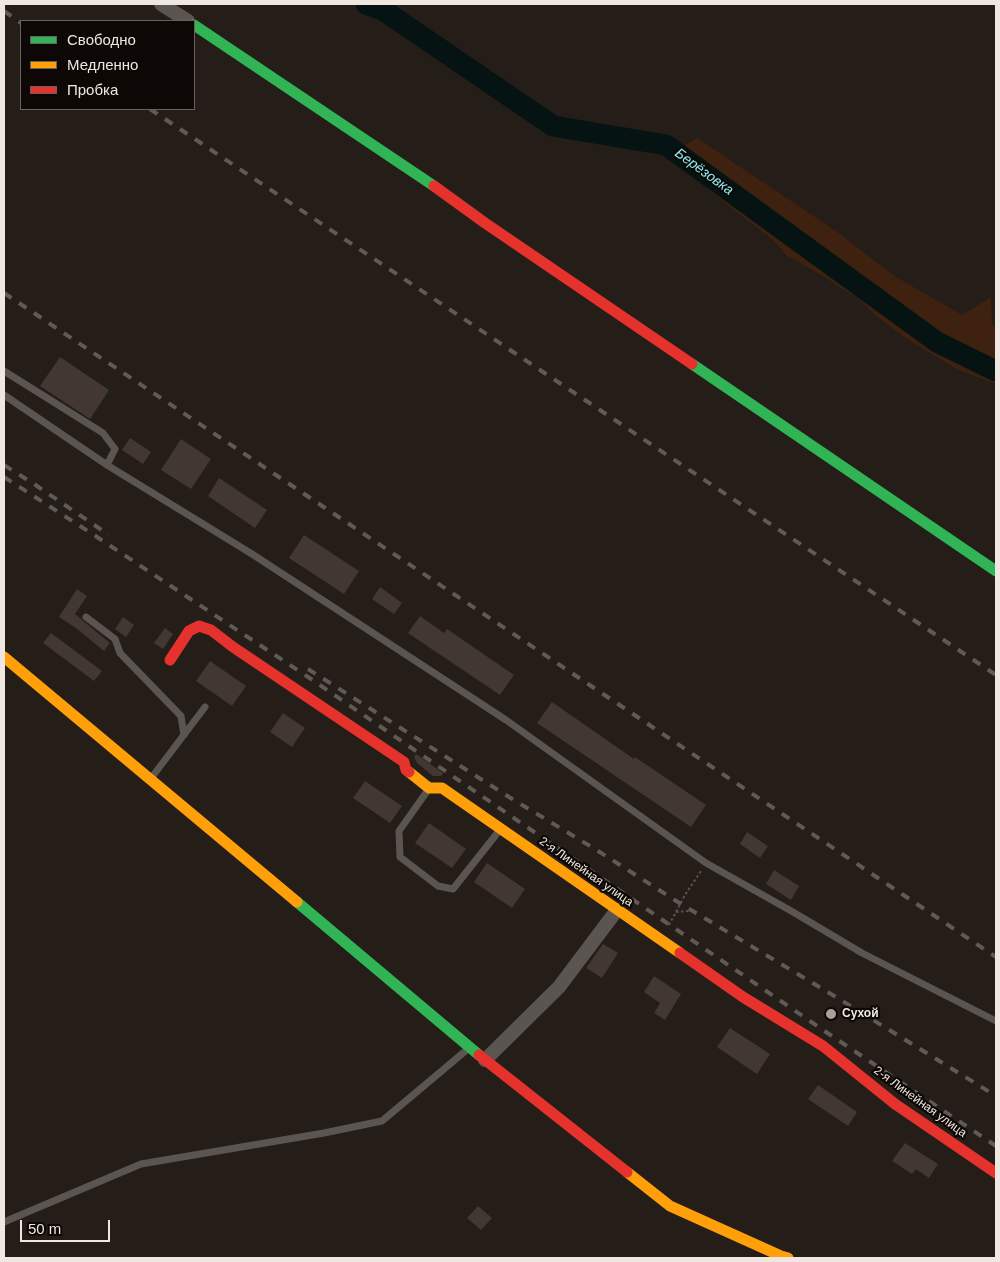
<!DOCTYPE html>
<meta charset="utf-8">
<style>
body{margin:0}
#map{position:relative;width:1000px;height:1262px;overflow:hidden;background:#241d18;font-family:Helvetica,sans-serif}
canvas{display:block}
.frame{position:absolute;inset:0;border:5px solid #f0e7e1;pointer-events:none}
.legend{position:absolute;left:20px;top:20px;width:175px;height:90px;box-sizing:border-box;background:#0d0805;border:1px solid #68615d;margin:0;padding:6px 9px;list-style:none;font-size:15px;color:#f0e7e1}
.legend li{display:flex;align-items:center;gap:10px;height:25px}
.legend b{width:25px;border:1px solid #68615d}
.scale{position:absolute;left:20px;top:1220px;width:90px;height:22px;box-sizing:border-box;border:2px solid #f0e7e1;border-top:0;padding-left:6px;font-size:15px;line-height:18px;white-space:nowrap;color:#f0e7e1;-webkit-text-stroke:4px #0d0805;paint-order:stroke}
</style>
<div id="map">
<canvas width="1000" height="1262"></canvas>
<div class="frame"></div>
<ul class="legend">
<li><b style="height:6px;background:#30b455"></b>Свободно</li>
<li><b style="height:6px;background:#ff9f0a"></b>Медленно</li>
<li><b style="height:6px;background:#e5322d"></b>Пробка</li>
</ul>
<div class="scale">50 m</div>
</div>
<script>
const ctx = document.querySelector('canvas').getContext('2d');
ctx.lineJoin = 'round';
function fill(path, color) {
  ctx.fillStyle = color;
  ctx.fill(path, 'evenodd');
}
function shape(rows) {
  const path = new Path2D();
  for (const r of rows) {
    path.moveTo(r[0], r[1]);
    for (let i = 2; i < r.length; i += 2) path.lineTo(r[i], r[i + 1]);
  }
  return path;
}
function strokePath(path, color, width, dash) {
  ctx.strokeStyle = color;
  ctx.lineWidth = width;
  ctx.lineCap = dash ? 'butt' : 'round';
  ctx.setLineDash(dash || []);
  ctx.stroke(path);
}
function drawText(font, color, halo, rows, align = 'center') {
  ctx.font = font + ' Helvetica,sans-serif';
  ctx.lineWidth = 4.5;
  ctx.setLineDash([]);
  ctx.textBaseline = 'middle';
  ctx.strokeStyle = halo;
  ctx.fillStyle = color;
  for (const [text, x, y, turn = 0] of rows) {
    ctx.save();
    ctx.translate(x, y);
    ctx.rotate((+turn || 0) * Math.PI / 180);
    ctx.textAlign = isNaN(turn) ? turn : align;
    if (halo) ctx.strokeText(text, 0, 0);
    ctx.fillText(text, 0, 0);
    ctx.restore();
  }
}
fill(shape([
 [697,138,836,231,896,277,962,315,991,297,992,324,996,327,996,384,958,370,907,339,876,316,859,299,821,275,786,255,773,240,704,186,684,146]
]), '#3e210e');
strokePath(shape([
 [366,4,383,10,553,126,666,145,937,342,996,371]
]), '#051313', 21);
fill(shape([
 [60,357,109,390,90,419,40,386],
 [130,438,151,452,143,464,122,450],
 [181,439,211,459,191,489,161,470],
 [219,478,267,510,255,528,208,496],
 [304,535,359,571,344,594,289,558],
 [380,587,402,603,394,614,372,599],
 [77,589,87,596,75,614,110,643,104,651,76,628,59,617],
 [420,616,444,633,447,629,514,675,500,695,408,633],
 [123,617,134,625,126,637,115,629],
 [165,628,173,634,163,649,154,643],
 [51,633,102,671,94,681,43,643],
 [210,661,246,686,232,706,196,681],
 [552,702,634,759,635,757,706,805,691,827,537,723],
 [283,713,305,728,292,747,270,732],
 [416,754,443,773,441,776,433,776,417,763,414,757],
 [365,781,402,806,390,823,353,798],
 [429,823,466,849,452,868,415,843],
 [747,832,768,846,760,858,740,844],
 [487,863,525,889,512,908,474,882],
 [774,870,799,886,791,900,766,884],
 [603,944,618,953,602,978,586,968],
 [654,976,681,994,665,1020,654,1013,660,1003,644,992],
 [730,1028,770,1054,757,1074,717,1047],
 [818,1085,857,1112,848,1126,808,1099],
 [905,1143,938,1164,929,1178,916,1169,912,1174,892,1161],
 [478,1206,492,1218,481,1230,467,1218]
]), '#423831');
strokePath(shape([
 [676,912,689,911],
 [669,925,685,895,701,871]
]), '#5a5451', 2, [2.5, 2.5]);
strokePath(shape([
 [4,371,103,433,115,449,107,465],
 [4,395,107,465,252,554,506,720,706,863,793,912,862,953,996,1021],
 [86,617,115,639,120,653,181,716,184,735],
 [152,777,205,707],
 [428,790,399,831,400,857,438,886,453,889,499,831],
 [4,1222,141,1164,324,1133,382,1121,469,1048]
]), '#5b5551', 7);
strokePath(shape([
 [161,4,188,21],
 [485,1060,559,987,617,910]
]), '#5b5551', 14);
strokePath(shape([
 [194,25,434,186],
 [692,364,996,571],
 [297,902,479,1055]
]), '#30b455', 11);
strokePath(shape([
 [4,657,297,902],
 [409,772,429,788,442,788,680,953],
 [627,1172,670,1206,781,1256,788,1258]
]), '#ff9f0a', 11);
strokePath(shape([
 [434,186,485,223,692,364],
 [170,660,189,631,199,626,211,630,233,647,404,762,406,770,409,772],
 [680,953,743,997,823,1046,895,1104,996,1173],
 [479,1055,627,1172]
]), '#e5322d', 11);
strokePath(shape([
 [4,11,21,23],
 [150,109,996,675],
 [4,293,996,957],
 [4,465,34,484,109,535],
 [4,477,97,537,311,679,826,1032,996,1146],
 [308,669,509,797,595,849,681,904,836,997,996,1096]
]), '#605a57', 4, [9, 9]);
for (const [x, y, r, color] of [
 [831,1014,6,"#a9a09b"]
]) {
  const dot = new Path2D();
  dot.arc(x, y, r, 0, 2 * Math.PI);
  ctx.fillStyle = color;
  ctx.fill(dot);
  strokePath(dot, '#0d0805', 2);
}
drawText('12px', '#f0e7e1', '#0d0805', [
 ["2-я Линейная улица",586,872,35],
 ["2-я Линейная улица",920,1102,36]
]);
drawText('bold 12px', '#f0e7e1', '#0d0805', [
 ["Сухой",842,1014]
], 'left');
drawText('italic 14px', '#8deef3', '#0d0805', [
 ["Берёзовка",704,172,36]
]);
</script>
